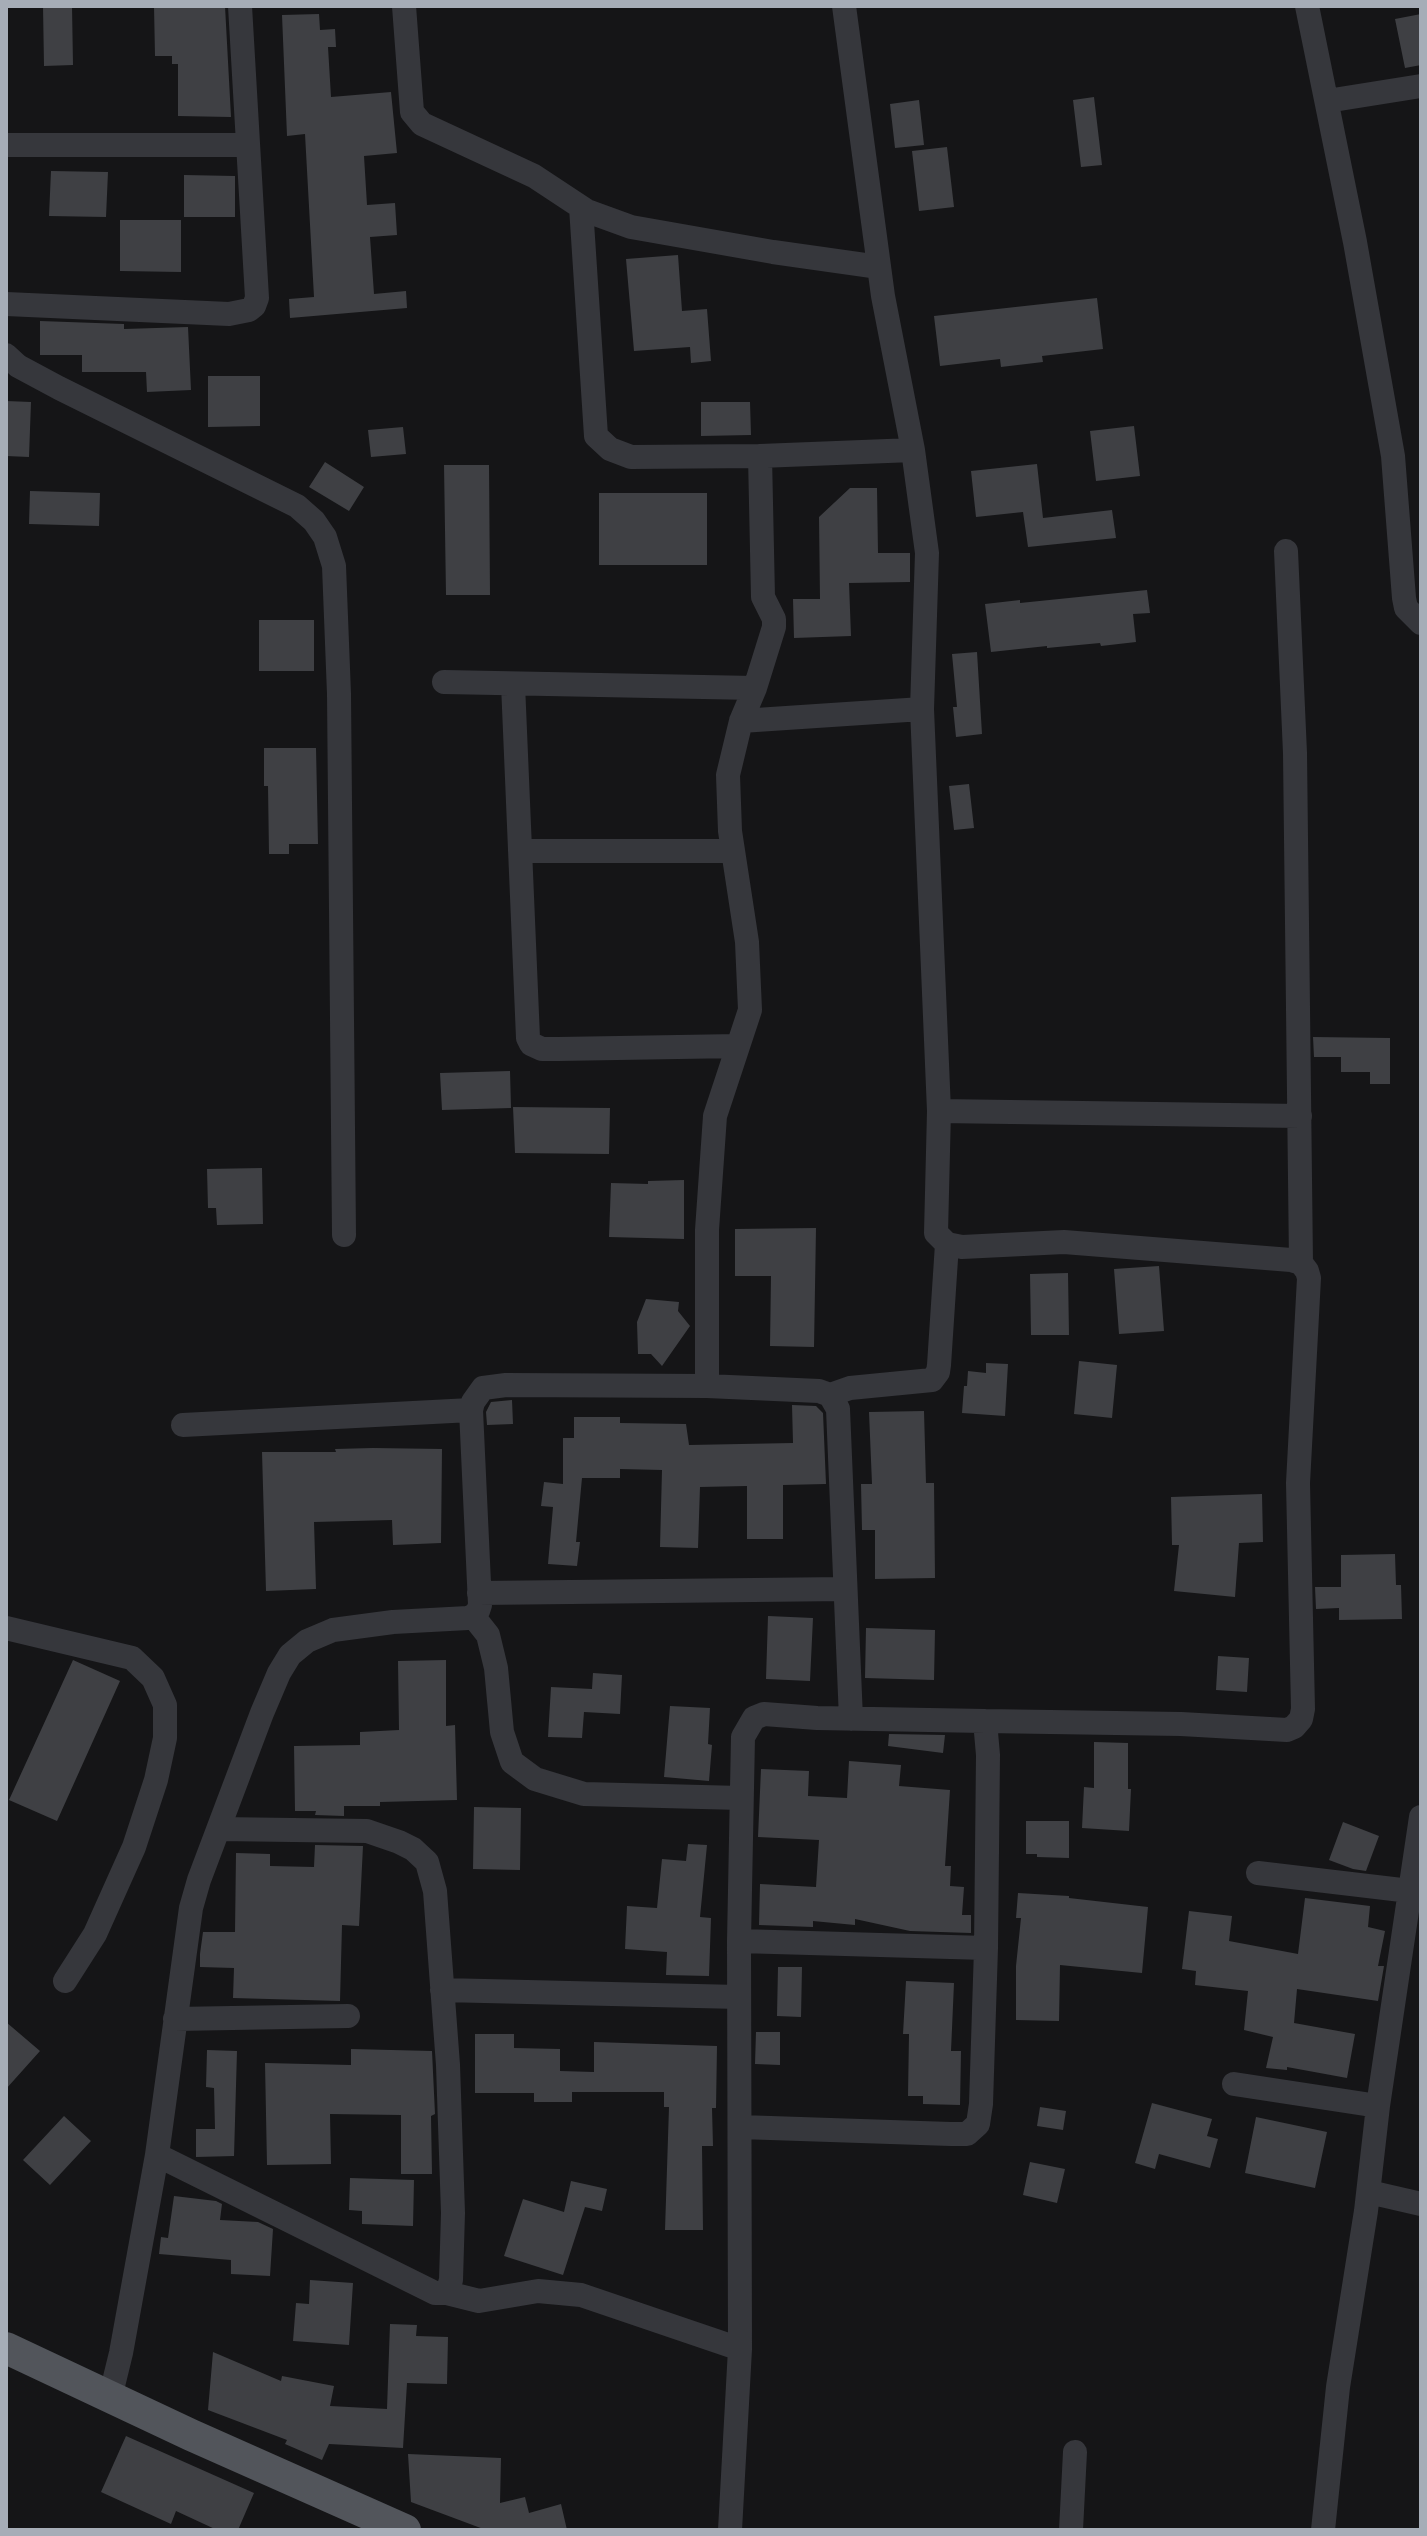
<!DOCTYPE html>
<style>
body{margin:0}
#map{position:relative;width:1427px;height:2536px;overflow:hidden;background:#151517;font-family:"Fira Sans Condensed",sans-serif}
canvas{display:block}
.frame{position:absolute;inset:0;border:8px solid #a6adb7;pointer-events:none}
</style>
<div id="map">
<canvas width="1427" height="2536"></canvas>
<div class="frame"></div>
</div>
<script>
const ctx = document.querySelector('canvas').getContext('2d');
ctx.lineJoin = 'round';
function fill(path, color) {
  ctx.fillStyle = color;
  ctx.fill(path, 'evenodd');
}
function shape(rows) {
  const path = new Path2D();
  for (const r of rows) {
    path.moveTo(r[0], r[1]);
    for (let i = 2; i < r.length; i += 2) path.lineTo(r[i], r[i + 1]);
  }
  return path;
}
function strokePath(path, color, width, dash) {
  ctx.strokeStyle = color;
  ctx.lineWidth = width;
  ctx.lineCap = dash ? 'butt' : 'round';
  ctx.setLineDash(dash || []);
  ctx.stroke(path);
}
fill(shape([
 [43,6,72,6,73,65,44,66],
 [154,6,225,6,231,117,178,116,178,64,172,64,172,56,155,56],
 [319,14,320,30,335,29,336,47,328,47,331,97,391,92,397,153,364,156,367,205,395,203,397,235,370,237,374,294,406,291,407,308,290,318,289,299,314,297,305,134,287,136,282,15],
 [1421,14,1421,65,1405,68,1395,19],
 [1094,97,1102,165,1081,167,1073,100],
 [919,100,924,145,895,148,890,104],
 [947,147,954,207,919,211,912,151],
 [51,171,108,172,106,217,49,216],
 [184,175,235,176,235,217,184,217],
 [120,220,181,220,181,272,120,271],
 [678,255,682,311,707,309,711,361,691,363,690,347,634,351,626,259],
 [1097,298,1103,349,1042,356,1043,362,1001,367,1000,359,940,366,934,316],
 [40,321,124,324,124,329,188,327,191,390,147,392,146,372,82,372,82,355,40,355],
 [208,376,260,376,260,426,208,427],
 [6,401,31,402,29,457,6,456],
 [701,402,750,402,751,435,701,436],
 [1134,426,1140,476,1096,481,1090,431],
 [403,427,406,454,371,457,368,430],
 [325,462,364,487,349,511,309,487],
 [1037,464,1043,518,1112,510,1116,538,1028,547,1023,512,976,517,971,471],
 [444,465,489,465,490,595,446,595],
 [850,488,877,488,878,553,910,553,910,582,849,583,851,636,794,638,793,599,820,599,819,517],
 [30,491,100,493,99,526,29,524],
 [599,493,707,493,707,565,599,565],
 [1147,590,1150,613,1133,614,1136,642,1101,646,1100,643,1047,648,1047,646,991,652,985,604,1020,600,1020,603],
 [259,620,314,620,314,671,259,671],
 [977,652,982,734,956,737,953,707,957,707,952,654],
 [264,748,316,748,318,844,289,844,289,854,269,854,268,786,264,786],
 [969,784,974,828,954,830,949,786],
 [1313,1037,1390,1038,1390,1084,1370,1084,1370,1072,1341,1072,1341,1057,1314,1057],
 [510,1071,511,1108,442,1110,440,1073],
 [513,1107,610,1108,609,1154,515,1153],
 [262,1168,263,1224,217,1225,216,1208,208,1208,207,1169],
 [684,1180,684,1239,609,1237,611,1183,648,1184,648,1181],
 [816,1228,814,1347,770,1346,771,1276,735,1276,735,1229],
 [1159,1266,1164,1331,1119,1334,1114,1269],
 [1068,1273,1069,1335,1031,1335,1030,1274],
 [646,1299,679,1302,678,1311,690,1326,662,1366,651,1354,638,1354,637,1322],
 [1079,1361,1117,1365,1112,1418,1074,1414],
 [986,1363,1008,1364,1005,1416,962,1413,964,1386,967,1386,968,1371,986,1373],
 [512,1400,513,1424,487,1425,486,1412,491,1402],
 [792,1405,816,1406,823,1413,826,1484,783,1485,783,1539,747,1539,747,1486,700,1487,698,1548,660,1547,662,1470,620,1469,620,1478,582,1478,576,1542,580,1542,577,1566,548,1564,553,1507,541,1506,544,1482,563,1484,563,1438,574,1438,574,1417,620,1417,620,1423,686,1424,689,1445,793,1443],
 [924,1411,926,1483,934,1483,935,1578,875,1579,875,1530,862,1530,861,1484,872,1484,869,1412],
 [373,1448,442,1449,441,1543,393,1545,392,1520,314,1522,316,1589,266,1591,262,1452,336,1452,335,1449],
 [1262,1494,1263,1542,1239,1543,1235,1597,1174,1591,1179,1545,1172,1545,1171,1497],
 [1395,1554,1396,1585,1401,1585,1402,1619,1339,1620,1339,1608,1316,1609,1315,1587,1341,1587,1341,1555],
 [768,1616,813,1618,810,1681,766,1679],
 [866,1628,935,1630,934,1680,865,1678],
 [1218,1656,1249,1658,1247,1692,1216,1690],
 [73,1660,120,1681,57,1821,9,1800],
 [446,1660,446,1726,455,1725,457,1800,380,1802,380,1806,344,1806,344,1816,315,1815,316,1811,295,1811,294,1746,360,1745,360,1732,399,1730,398,1661],
 [593,1673,622,1675,620,1714,584,1712,582,1738,548,1737,551,1687,592,1689],
 [670,1706,710,1708,708,1744,712,1745,709,1781,664,1777],
 [889,1734,945,1735,943,1753,888,1746],
 [1094,1742,1128,1743,1128,1789,1131,1789,1129,1831,1082,1828,1084,1787,1094,1788],
 [849,1761,901,1765,899,1786,950,1790,945,1866,951,1866,950,1886,964,1887,962,1915,971,1915,971,1933,910,1931,855,1919,855,1925,813,1921,813,1927,759,1925,760,1884,816,1887,819,1840,758,1837,761,1769,809,1771,808,1796,847,1798],
 [474,1807,521,1808,520,1870,473,1869],
 [1026,1821,1069,1821,1069,1858,1037,1857,1037,1854,1026,1854],
 [1343,1822,1379,1836,1366,1871,1353,1869,1329,1860],
 [688,1844,707,1845,700,1917,711,1918,709,1976,666,1975,667,1952,625,1949,627,1906,657,1908,662,1859,686,1861],
 [315,1845,363,1846,359,1926,342,1925,340,2001,233,1998,234,1968,200,1967,200,1954,203,1932,235,1932,236,1853,270,1854,270,1866,314,1867],
 [1018,1893,1069,1896,1069,1898,1148,1907,1142,1973,1060,1965,1059,2021,1016,2020,1016,1966,1021,1918,1016,1918],
 [1305,1898,1370,1906,1368,1927,1385,1931,1378,1966,1384,1966,1378,2001,1297,1989,1294,2023,1355,2034,1347,2078,1287,2067,1287,2070,1266,2068,1273,2037,1244,2030,1248,1991,1195,1985,1196,1971,1182,1969,1189,1911,1232,1916,1229,1941,1298,1954],
 [778,1967,802,1967,801,2017,777,2016],
 [906,1981,954,1983,951,2051,961,2051,960,2105,923,2104,923,2096,908,2096,909,2034,903,2034],
 [6,2022,40,2051,6,2089],
 [756,2032,780,2032,780,2065,755,2064],
 [475,2034,514,2034,514,2048,560,2049,560,2071,594,2072,594,2042,717,2046,716,2108,712,2108,713,2146,702,2146,703,2230,665,2230,669,2107,664,2107,664,2092,572,2092,572,2102,534,2102,534,2093,475,2093],
 [351,2049,432,2051,435,2114,431,2116,432,2174,401,2174,401,2115,330,2114,331,2164,267,2165,265,2063,351,2065],
 [207,2050,237,2051,234,2156,196,2157,196,2129,215,2129,214,2088,206,2087],
 [1152,2103,1212,2119,1207,2136,1218,2139,1210,2168,1159,2154,1155,2169,1135,2163],
 [1040,2107,1066,2111,1063,2130,1037,2126],
 [64,2116,91,2141,50,2185,23,2160],
 [1256,2117,1327,2132,1315,2188,1245,2173],
 [1030,2162,1065,2169,1057,2203,1023,2195],
 [350,2178,414,2180,413,2226,362,2224,362,2211,349,2210],
 [571,2181,607,2189,602,2211,585,2207,563,2275,504,2256,523,2199,564,2212],
 [174,2196,216,2201,222,2204,220,2220,258,2222,273,2229,270,2276,231,2274,231,2260,159,2254,161,2237,168,2238],
 [310,2280,353,2283,349,2345,293,2341,296,2303,309,2304],
 [390,2324,417,2325,416,2336,448,2337,447,2384,407,2383,403,2448,329,2444,322,2460,285,2444,287,2440,208,2410,213,2352,281,2381,282,2376,334,2386,330,2406,387,2409],
 [126,2436,254,2493,238,2530,217,2530,176,2511,171,2524,101,2492],
 [408,2454,501,2458,500,2503,525,2497,529,2513,561,2504,567,2530,486,2530,411,2502]
]), '#3f4044');
strokePath(shape([
 [404,6,412,112,422,124,534,176,587,211,631,227,773,252,879,267],
 [844,6,883,296,913,450,927,553,922,709,939,1111,936,1233,947,1244,962,1247,1064,1242,1291,1260,1301,1263,1307,1271,1309,1278,1298,1483,1303,1709,1301,1719,1294,1727,1287,1730,1181,1724,985,1721],
 [1307,6,1355,242,1393,456,1404,598,1406,608,1421,623],
 [1327,101,1421,86],
 [6,145,248,145],
 [581,207,596,436,610,449,631,457,760,456],
 [6,304,229,314,249,310,254,306,257,298,240,6],
 [6,355,18,366,59,388,297,506,314,521,325,537,334,566,339,694,344,1235],
 [1286,551,1295,753,1301,1263],
 [444,682,755,688],
 [513,684,528,1038,531,1044,542,1049,558,1049,738,1046],
 [741,721,922,709],
 [520,851,733,851],
 [939,1111,1300,1116],
 [707,1386,707,1230,715,1116,750,1010,747,942,730,831,728,775,741,721,755,688,774,627,774,619,763,597,760,456,913,450],
 [830,1395,850,1388,932,1380,938,1372,939,1365,947,1244],
 [183,1425,471,1410],
 [479,1593,845,1589],
 [473,1616,488,1635,496,1668,502,1732,512,1762,535,1779,584,1794,741,1798],
 [6,1628,132,1658,153,1678,165,1705,165,1738,156,1780,134,1847,95,1934,65,1981],
 [1258,1873,1410,1891],
 [739,1941,986,1948],
 [442,1990,739,1997],
 [175,2019,348,2016],
 [1234,2084,1378,2106],
 [157,2155,435,2293,447,2293,451,2280,453,2213,448,2065,435,1891,427,1862,413,1849,399,1842,367,1831,219,1829],
 [1369,2192,1421,2204],
 [447,2293,479,2301,538,2291,581,2295,740,2349],
 [110,2398,121,2353,157,2155,191,1908,199,1880,262,1713,279,1673,290,1655,307,1641,333,1630,393,1622,468,1618,473,1616,478,1611,480,1605,471,1410,473,1402,483,1388,506,1385,707,1386,819,1391,830,1395,838,1409,851,1719],
 [730,2530,740,2349,739,1941,743,1737,754,1718,764,1714,817,1718,985,1721,988,1755,986,1948,981,2104,978,2124,967,2134,951,2134,740,2127],
 [1071,2530,1075,2452],
 [1323,2530,1338,2387,1366,2211,1378,2106,1421,1817]
]), '#36373c', 24);
strokePath(shape([
 [6,2348,191,2435,405,2530]
]), '#52555b', 32);
</script>
